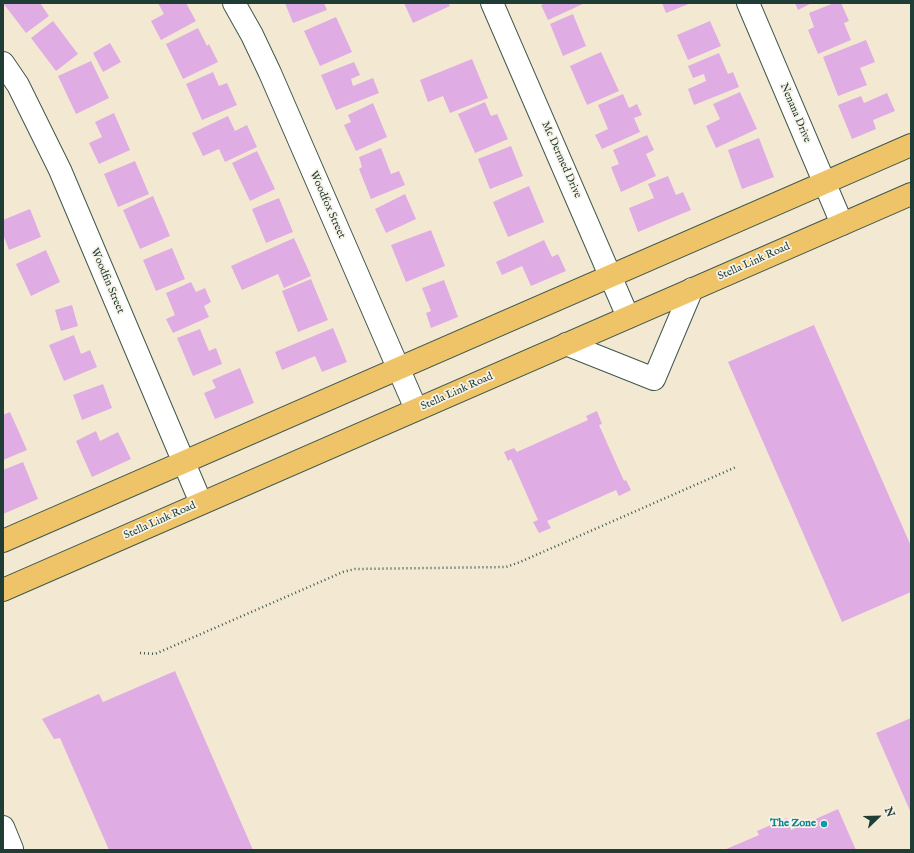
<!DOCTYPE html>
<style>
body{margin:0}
#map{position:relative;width:914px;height:853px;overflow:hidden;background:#f3e9d3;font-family:"IM FELL English",serif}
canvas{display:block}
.frame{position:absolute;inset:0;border:4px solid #1f3d34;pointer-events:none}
.north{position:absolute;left:858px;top:797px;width:40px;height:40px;-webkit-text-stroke:3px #f7f3e8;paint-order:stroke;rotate:67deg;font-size:11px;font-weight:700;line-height:16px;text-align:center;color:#1f3d34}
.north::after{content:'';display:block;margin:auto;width:14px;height:18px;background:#1f3d34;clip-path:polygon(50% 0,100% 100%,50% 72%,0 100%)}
</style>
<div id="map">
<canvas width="914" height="853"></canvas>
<div class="frame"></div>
<div class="north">N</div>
</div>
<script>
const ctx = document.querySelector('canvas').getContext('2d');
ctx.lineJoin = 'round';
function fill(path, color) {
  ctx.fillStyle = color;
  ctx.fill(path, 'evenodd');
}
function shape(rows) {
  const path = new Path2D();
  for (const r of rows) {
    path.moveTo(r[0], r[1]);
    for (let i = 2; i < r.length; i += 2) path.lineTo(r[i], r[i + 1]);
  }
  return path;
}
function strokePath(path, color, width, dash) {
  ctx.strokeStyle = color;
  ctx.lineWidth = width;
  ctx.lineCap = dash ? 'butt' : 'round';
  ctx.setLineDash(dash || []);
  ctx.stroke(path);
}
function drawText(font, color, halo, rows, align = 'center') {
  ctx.font = font + ' "IM FELL English",serif';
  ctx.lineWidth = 3.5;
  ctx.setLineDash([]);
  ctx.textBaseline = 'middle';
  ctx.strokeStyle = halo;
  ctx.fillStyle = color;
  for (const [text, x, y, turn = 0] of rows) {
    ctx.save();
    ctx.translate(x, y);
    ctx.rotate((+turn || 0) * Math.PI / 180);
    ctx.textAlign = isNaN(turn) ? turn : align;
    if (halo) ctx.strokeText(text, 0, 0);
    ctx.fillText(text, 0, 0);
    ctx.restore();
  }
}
fill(shape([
 [3,3,40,3,49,16,26,33],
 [158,3,186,3,196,21,161,40,151,21,164,14],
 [285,3,324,3,327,10,293,23],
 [404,3,448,3,450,6,413,23],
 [546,3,585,3,548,20,541,5],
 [662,3,691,3,666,13],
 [795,3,812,3,798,10],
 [834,3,841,3,849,21,844,23,851,40,818,54,808,30,814,27,809,13],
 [573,14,586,46,563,56,550,24],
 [336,17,352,52,320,66,304,31],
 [53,21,78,54,56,71,31,38],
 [710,21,721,46,688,60,677,35],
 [198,28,207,46,209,44,218,62,183,79,166,44],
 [866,40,875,62,860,68,867,85,838,96,823,57],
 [110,43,121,62,103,72,93,53],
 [601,52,619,91,587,105,570,66],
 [719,53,728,74,733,72,739,87,694,105,688,89,706,81,704,74,693,78,688,66],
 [472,59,488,98,450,113,443,96,428,102,420,80],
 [91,61,109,98,76,114,58,76],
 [354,62,360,75,351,79,353,86,373,78,379,93,336,110,321,75],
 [213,72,219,86,227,83,237,105,202,120,186,84],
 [740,92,757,129,716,148,706,126,720,119,713,104],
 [887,93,895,111,873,120,876,129,852,139,838,105,861,96,864,103],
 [623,94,629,108,637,104,642,115,634,118,640,132,602,149,595,135,608,129,598,105],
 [485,102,491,116,497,114,508,139,475,153,458,114],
 [373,103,387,137,356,151,344,125,351,122,348,115],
 [114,113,130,150,99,164,89,143,102,137,95,122],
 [228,116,235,131,247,125,257,147,225,162,219,149,203,156,192,133],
 [647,135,654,150,646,154,656,176,621,192,611,167,619,164,613,150],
 [759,138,774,177,742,189,728,150],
 [511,146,523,176,490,189,478,159],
 [381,148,391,174,399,171,405,185,371,199,359,169,362,167,359,157],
 [257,151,275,189,250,201,232,163],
 [135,161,149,194,118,207,104,174],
 [668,176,676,195,683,192,691,210,638,232,629,208,654,198,648,184],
 [529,186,544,222,508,237,493,202],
 [405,194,416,219,386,233,375,209],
 [153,196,170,236,140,249,123,210],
 [279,198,293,232,266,243,252,209],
 [30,209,41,237,9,250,3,234,3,220],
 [431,230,445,266,406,282,391,245],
 [294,238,311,276,284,288,278,274,242,290,231,266],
 [544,240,552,257,558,254,566,271,531,286,522,266,502,275,496,262],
 [172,248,185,279,156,291,143,260],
 [46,250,60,282,31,296,16,264],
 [311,279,328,320,298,332,282,291],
 [444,280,458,317,431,328,426,313,431,311,422,288],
 [191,282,196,292,205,288,211,302,204,306,209,317,173,333,166,319,175,315,166,293],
 [72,305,78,326,61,331,55,310],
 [814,325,911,546,911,592,842,622,728,362],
 [333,328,347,362,322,372,315,356,282,370,275,352],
 [200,329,209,351,216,348,222,364,193,376,177,338],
 [74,335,81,354,90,350,97,367,64,381,49,345],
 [240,368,254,403,215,419,204,393,216,388,212,380],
 [103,384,112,408,82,420,73,395],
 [597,411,602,424,599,425,624,481,626,480,631,490,619,496,616,490,547,521,551,528,539,533,533,522,538,520,511,459,508,461,504,452,514,448,517,452,588,420,586,416],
 [10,412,27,450,3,460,3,415],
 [96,431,100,441,118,432,131,459,92,477,76,441],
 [23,462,38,499,3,514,3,470],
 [175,671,253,850,109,850,60,738,54,739,42,719,99,694,103,702],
 [911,718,911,813,876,733],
 [838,809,856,850,724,850,759,835,757,831,787,818,791,830]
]), '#e0ace4');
const minor = shape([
 [234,3,252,35,270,73,416,409],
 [492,3,628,317],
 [748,3,842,224],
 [3,63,18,85,60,170,201,503],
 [566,344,654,379,692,289],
 [3,827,12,849,9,850]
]);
const major = shape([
 [3,541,911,145],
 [3,590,911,194]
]);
strokePath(minor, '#3f574c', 24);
strokePath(major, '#3f574c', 24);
strokePath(shape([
 [140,653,155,654,343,572,355,569,506,567,520,562,736,467]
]), '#3f574c', 2.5, [1, 3]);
strokePath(minor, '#fff', 22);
strokePath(major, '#efc469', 22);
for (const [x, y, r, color] of [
 [824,824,4,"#0f9aa8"]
]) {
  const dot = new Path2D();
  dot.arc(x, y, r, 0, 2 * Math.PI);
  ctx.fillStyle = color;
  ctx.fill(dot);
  strokePath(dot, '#f7f3e8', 1.5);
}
drawText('11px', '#1f3d34', '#f7f3e8', [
 ["Nenana Drive",795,113,67],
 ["Mc Dermed Drive",561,160,66],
 ["Woodfox Street",327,205,66],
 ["Stella Link Road",754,262,-24],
 ["Woodfin Street",107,281,67],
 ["Stella Link Road",457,392,-24],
 ["Stella Link Road",160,521,-24]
]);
drawText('bold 11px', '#0d838f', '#f7f3e8', [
 ["The Zone",816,824]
], 'right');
</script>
